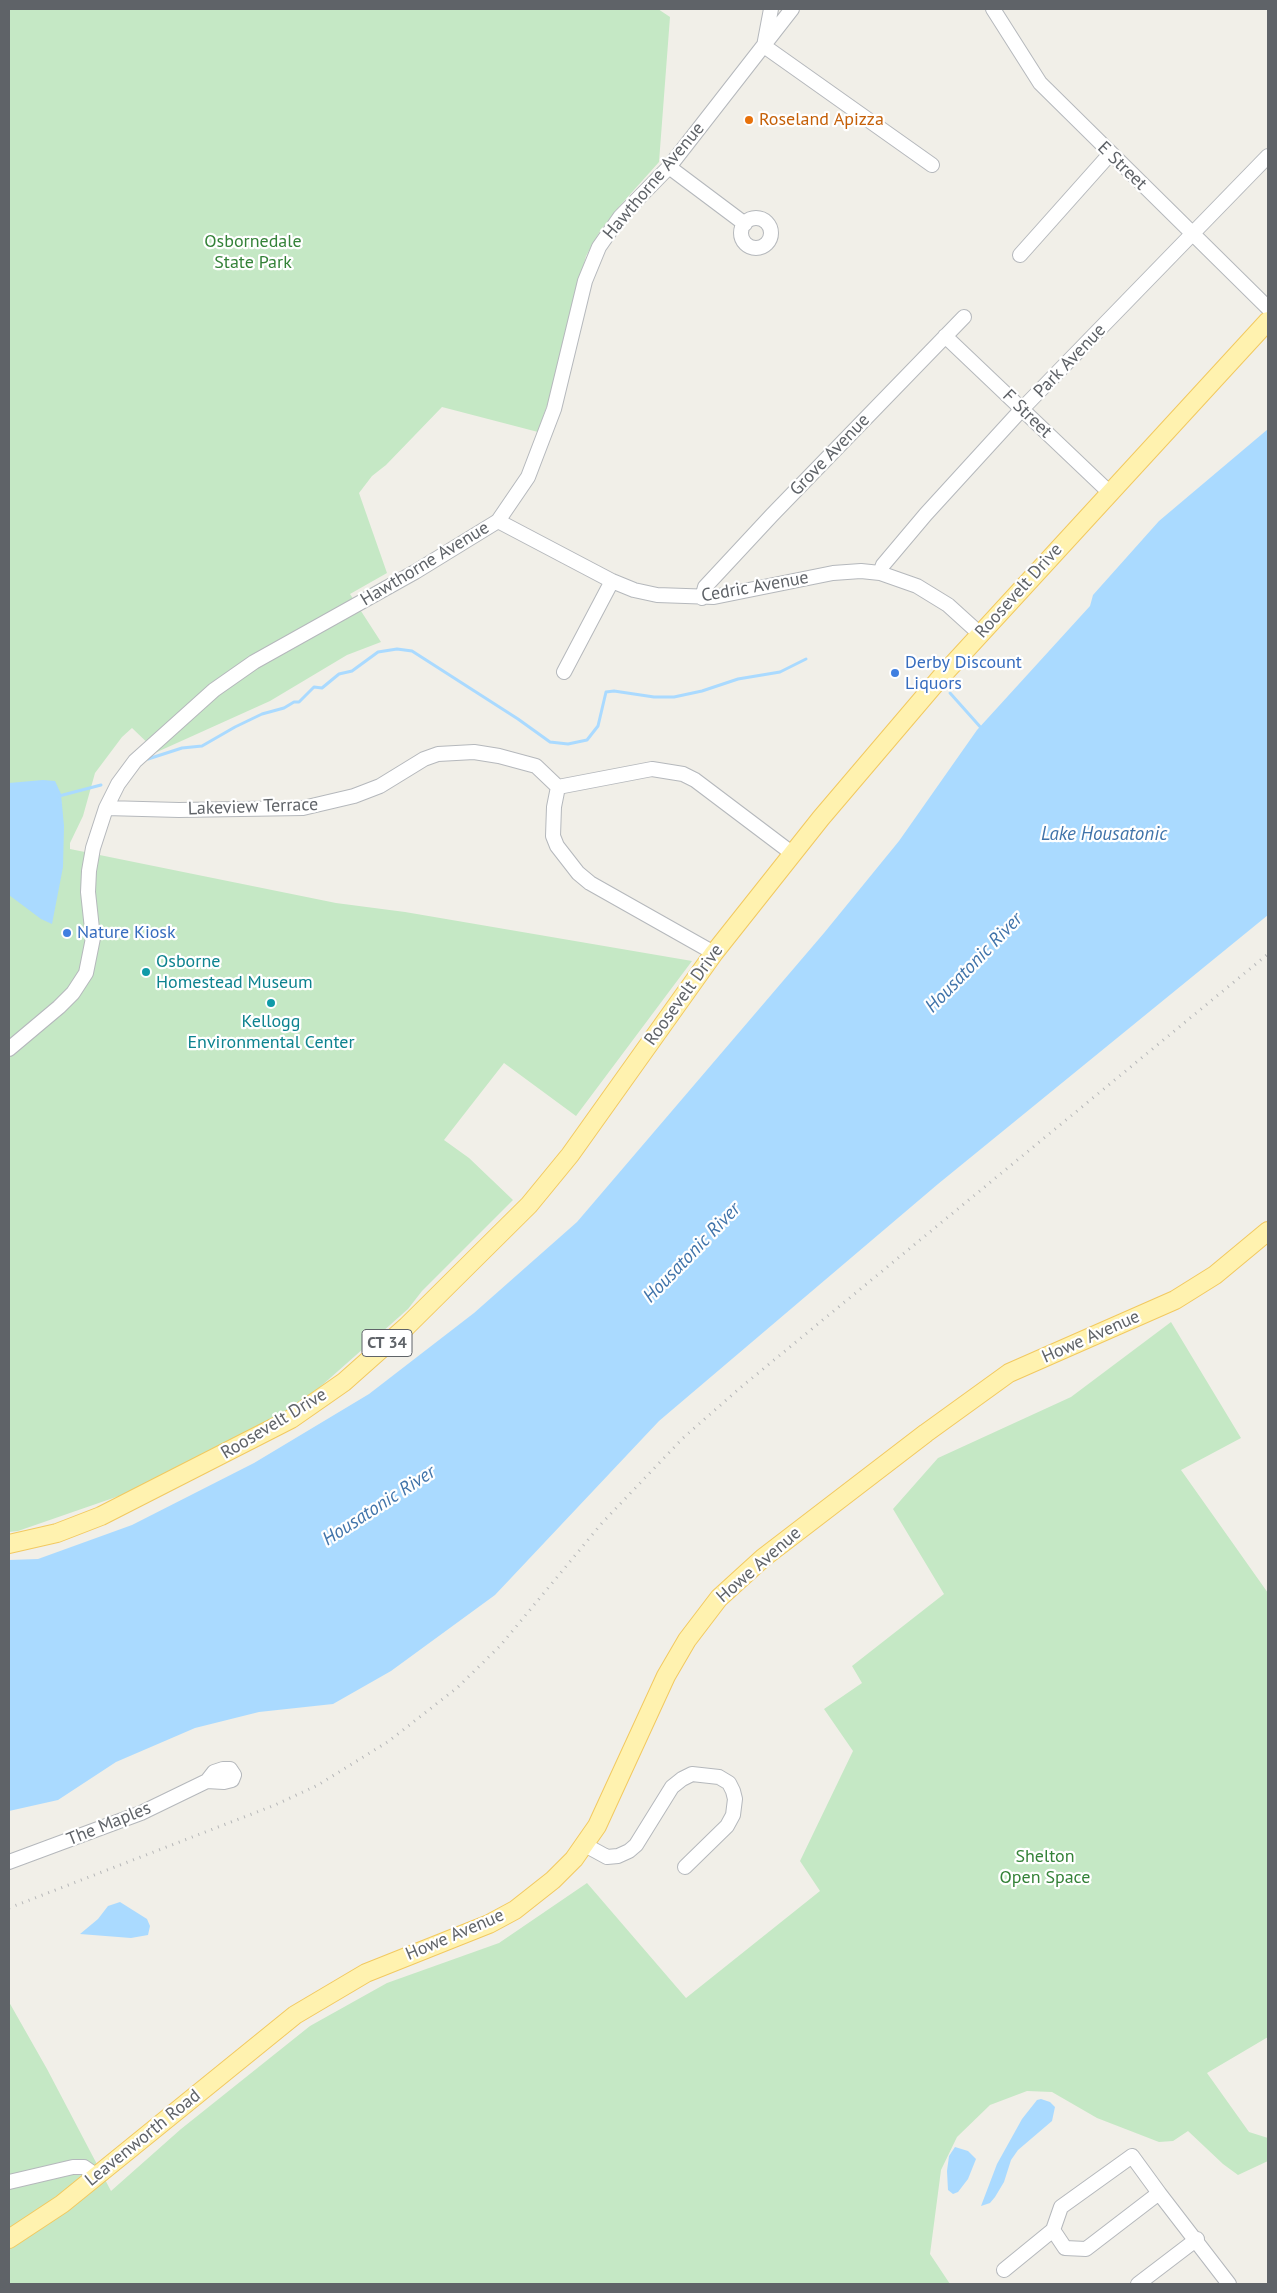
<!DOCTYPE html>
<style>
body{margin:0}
#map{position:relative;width:1277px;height:2293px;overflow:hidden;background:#f1efe8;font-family:"PT Sans",sans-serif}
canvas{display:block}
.frame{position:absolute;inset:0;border:10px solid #5f6368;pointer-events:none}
</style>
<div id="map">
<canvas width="1277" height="2293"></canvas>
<div class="frame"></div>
</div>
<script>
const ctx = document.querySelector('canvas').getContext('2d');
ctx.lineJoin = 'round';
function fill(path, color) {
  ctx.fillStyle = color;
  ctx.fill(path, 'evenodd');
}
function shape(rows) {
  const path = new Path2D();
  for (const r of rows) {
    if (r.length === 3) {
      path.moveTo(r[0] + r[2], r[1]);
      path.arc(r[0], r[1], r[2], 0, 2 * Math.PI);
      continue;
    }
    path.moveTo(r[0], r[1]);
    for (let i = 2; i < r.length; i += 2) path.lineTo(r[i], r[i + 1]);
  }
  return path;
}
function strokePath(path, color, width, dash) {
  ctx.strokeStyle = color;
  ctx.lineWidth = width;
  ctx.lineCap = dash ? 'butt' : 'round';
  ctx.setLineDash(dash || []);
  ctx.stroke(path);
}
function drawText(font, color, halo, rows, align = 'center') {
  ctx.font = font + ' "PT Sans",sans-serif';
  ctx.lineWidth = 4.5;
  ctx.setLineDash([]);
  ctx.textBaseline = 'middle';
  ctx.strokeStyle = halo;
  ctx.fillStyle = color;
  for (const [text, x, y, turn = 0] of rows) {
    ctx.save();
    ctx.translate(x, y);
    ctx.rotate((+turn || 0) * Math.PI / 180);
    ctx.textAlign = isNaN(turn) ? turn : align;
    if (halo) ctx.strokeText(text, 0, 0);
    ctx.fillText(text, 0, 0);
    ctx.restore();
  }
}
fill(shape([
 [9,9,658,9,670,17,659,162,617,209,600,231,586,256,550,396,538,432,442,407,386,465,372,476,359,493,387,573,350,594,381,642,347,655,270,701,157,752,132,728,122,737,95,773,83,816,70,843,70,849,336,903,405,912,692,961,576,1116,504,1063,444,1140,469,1158,513,1200,422,1291,408,1309,320,1387,289,1411,136,1491,119,1496,18,1531,9,1532],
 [1171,1322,1241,1438,1181,1470,1268,1593,1268,2037,1207,2073,1249,2132,1268,2138,1268,2161,1238,2175,1223,2164,1188,2131,1173,2141,1159,2142,1097,2118,1052,2092,1027,2091,990,2105,957,2137,941,2170,930,2254,950,2284,9,2284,9,2002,47,2069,111,2191,181,2129,310,2026,387,1983,499,1943,587,1883,686,1998,820,1891,800,1861,853,1751,824,1709,862,1683,852,1666,944,1594,893,1509,938,1458,1071,1397]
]), '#c5e8c5');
fill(shape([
 [1268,429,1268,915,938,1184,659,1421,495,1595,391,1671,333,1704,259,1712,195,1728,116,1762,58,1800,9,1811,9,1560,38,1559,132,1525,254,1463,369,1394,474,1313,577,1222,824,933,899,841,977,730,1090,606,1093,595,1159,521],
 [43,780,55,781,61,794,64,826,63,867,52,924,41,919,9,895,9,783],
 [120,1902,147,1919,150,1926,148,1935,131,1938,80,1934,98,1919,108,1906],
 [1041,2099,1050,2102,1055,2107,1052,2121,1018,2150,1011,2160,1004,2182,995,2197,990,2203,981,2206,997,2164,1022,2119,1037,2100],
 [955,2147,968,2151,976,2159,968,2179,958,2192,953,2194,948,2190,947,2171,949,2156]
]), '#aadaff');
strokePath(shape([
 [950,693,983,730],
 [148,759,182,748,202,746,235,727,262,714,284,708,294,702,299,702,314,687,322,688,339,674,352,671,378,652,397,649,412,651,518,719,550,742,568,744,587,740,598,726,606,692,614,691,654,697,674,697,702,691,738,679,780,672,806,659],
 [59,796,101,785]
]), '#aadaff', 3);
const minor = shape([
 [771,9,764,46,932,165],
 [993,9,1040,83,1268,308],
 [669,167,745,224],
 [756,233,15],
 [1020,255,1110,154],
 [945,336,1109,492],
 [498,521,612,581,634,590,657,595,714,597,833,573,861,571,880,573,917,586,948,605,980,634],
 [880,573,883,565,926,514,1022,409,1268,156],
 [702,598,705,587,772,515,964,317],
 [564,672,612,581],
 [558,787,554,807,553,836,557,846,578,873,590,883,714,953],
 [106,808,179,810,303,808,354,796,380,786,424,759,438,754,474,752,499,756,536,766,558,787,652,769,683,774,695,780,793,854],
 [9,1049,59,1007,73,993,86,973,93,938,88,892,89,871,93,848,106,808,118,784,135,761,214,690,254,662,415,572,498,521,528,477,554,409,585,281,599,247,620,217,669,167,792,9],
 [585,1845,607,1857,618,1856,629,1851,636,1845,672,1787,682,1779,692,1774,719,1777,729,1783,733,1791,735,1799,733,1815,727,1826,685,1867],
 [9,1862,141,1813,207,1781,214,1772,223,1769,230,1769,234,1775,232,1780,224,1782,207,1781],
 [1132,2156,1159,2193,1086,2249,1065,2248,1053,2230,1061,2207,1132,2156],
 [9,2182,73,2167,84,2167,97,2176],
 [1159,2193,1229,2284],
 [1004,2270,1053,2230],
 [1138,2284,1197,2239]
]);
const major = shape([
 [9,1544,57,1533,101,1516,291,1419,344,1382,407,1326,529,1205,570,1155,714,953,821,818,941,677,1268,321],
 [9,2239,62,2204,295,2015,366,1973,489,1924,515,1910,553,1880,574,1859,597,1826,666,1676,687,1640,719,1598,763,1558,926,1433,1009,1373,1175,1300,1215,1275,1268,1231]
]);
strokePath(minor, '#b5b8bc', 16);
strokePath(major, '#f2c960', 20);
strokePath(minor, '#fff', 14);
strokePath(major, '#fff2af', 18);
strokePath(shape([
 [9,1908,275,1805,318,1785,389,1741,458,1687,500,1646,602,1523,683,1438,740,1388,1268,954]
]), '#b6b7b8', 3, [1, 6]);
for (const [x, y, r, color] of [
 [749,120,5,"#e8710a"],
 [895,673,5,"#3f7fe0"],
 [67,933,5,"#3f7fe0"],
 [146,972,5,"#0f9aa8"],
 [271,1003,5,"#0f9aa8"]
]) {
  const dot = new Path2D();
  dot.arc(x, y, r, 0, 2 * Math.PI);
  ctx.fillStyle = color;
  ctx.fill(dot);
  strokePath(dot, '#fff', 2);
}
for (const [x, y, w] of [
 [387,1343,50]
]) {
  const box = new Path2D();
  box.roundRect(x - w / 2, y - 13.5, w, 27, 4);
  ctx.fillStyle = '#fff';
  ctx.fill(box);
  strokePath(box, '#5f6368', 1);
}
drawText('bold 16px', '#5f6368', null, [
 ["CT 34",387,1343]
]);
drawText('18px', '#c56008', '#fff', [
 ["Roseland Apizza",759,120]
], 'left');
drawText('18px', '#5f6368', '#fff', [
 ["E Street",1122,166,44],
 ["Hawthorne Avenue",654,181,-50],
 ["Park Avenue",1070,361,-46],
 ["F Street",1027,414,44],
 ["Grove Avenue",830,455,-46],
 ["Hawthorne Avenue",425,564,-31],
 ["Cedric Avenue",755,587,-10],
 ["Roosevelt Drive",1019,591,-48],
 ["Lakeview Terrace",253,807,-2],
 ["Roosevelt Drive",684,995,-54],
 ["Howe Avenue",1091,1337,-24],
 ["Roosevelt Drive",274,1424,-31],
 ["Howe Avenue",759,1565,-41],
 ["The Maples",109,1824,-22],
 ["Howe Avenue",455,1935,-23],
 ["Leavenworth Road",143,2138,-39]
]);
drawText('18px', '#348238', '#fff', [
 ["Osbornedale",253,242],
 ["State Park",253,263],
 ["Shelton",1045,1857],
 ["Open Space",1045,1878]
]);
drawText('18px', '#366cbe', '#fff', [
 ["Derby Discount",905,663],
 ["Liquors",905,684],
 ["Nature Kiosk",77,933]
], 'left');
drawText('18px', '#0d838f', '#fff', [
 ["Osborne",156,962],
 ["Homestead Museum",156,983],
 ["Kellogg",271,1022,"center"],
 ["Environmental Center",271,1043,"center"]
], 'left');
drawText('italic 19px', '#4174aa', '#fff', [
 ["Lake Housatonic",1104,835],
 ["Housatonic River",974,963,-46],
 ["Housatonic River",692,1253,-46],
 ["Housatonic River",379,1506,-33]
]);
</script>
